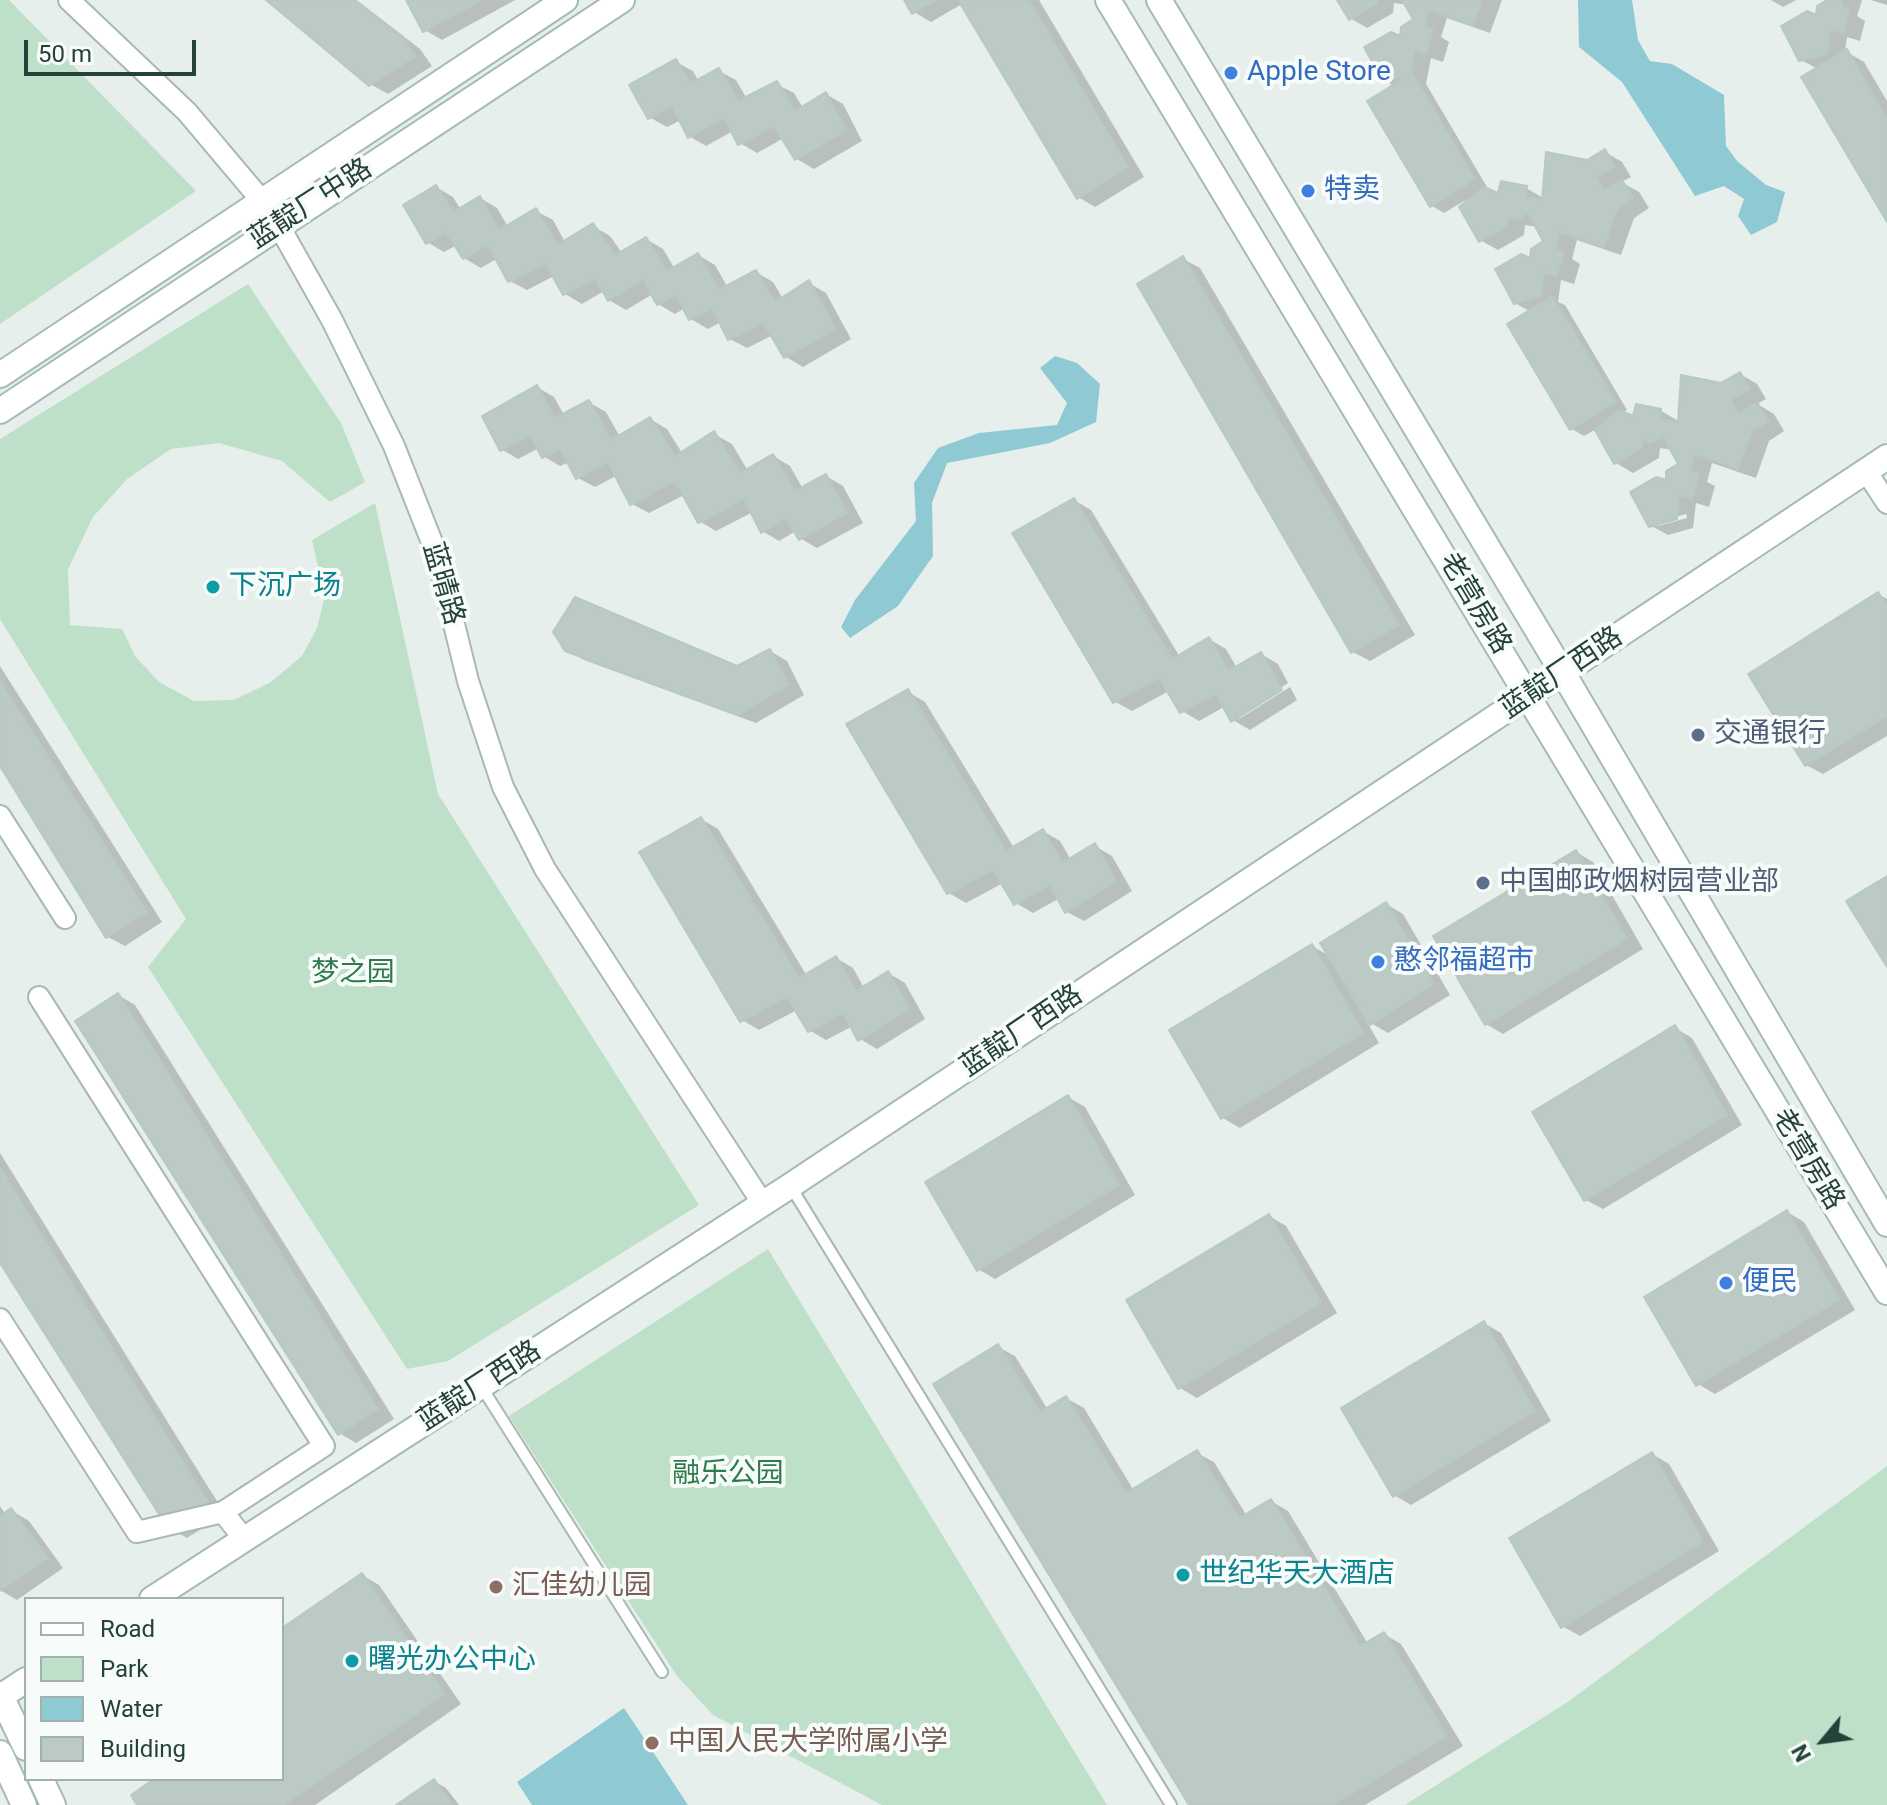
<!DOCTYPE html>
<meta charset="utf-8">
<style>
body{margin:0}
#map{position:relative;width:1887px;height:1805px;overflow:hidden;background:#e6efeb;font-family:Roboto,sans-serif}
canvas{display:block}
.legend{position:absolute;left:24px;top:1597px;width:260px;height:184px;box-sizing:border-box;background:#f7fbf9;border:2px solid #a3b1ad;margin:0;padding:10px 14px;list-style:none;font-size:24px;color:#24423a}
.legend li{display:flex;align-items:center;gap:16px;height:40px}
.legend b{width:40px;border:2px solid #a3b1ad}
.north{position:absolute;left:1783px;top:1701px;width:80px;height:80px;-webkit-text-stroke:6px #f7fbf9;paint-order:stroke;rotate:241deg;font-size:22px;font-weight:700;line-height:32px;text-align:center;color:#24423a}
.north::after{content:'';display:block;margin:auto;width:28px;height:36px;background:#24423a;clip-path:polygon(50% 0,100% 100%,50% 72%,0 100%)}
.scale{position:absolute;left:24px;top:40px;width:172px;height:36px;box-sizing:border-box;border:4px solid #24423a;border-top:0;padding-left:10px;font-size:24px;line-height:28px;white-space:nowrap;color:#24423a;-webkit-text-stroke:6px #f7fbf9;paint-order:stroke}
</style>
<div id="map">
<canvas width="1887" height="1805"></canvas>
<ul class="legend">
<li><b style="height:10px;background:#fff"></b>Road</li>
<li><b style="height:22px;background:#bfe0c8"></b>Park</li>
<li><b style="height:22px;background:#8ec9d4"></b>Water</li>
<li><b style="height:22px;background:#bbcac4"></b>Building</li>
</ul>
<div class="north">N</div>
<div class="scale">50 m</div>
</div>
<script>
const ctx = document.querySelector('canvas').getContext('2d');
ctx.lineJoin = 'round';
function fill(path, color) {
  ctx.fillStyle = color;
  ctx.fill(path, 'evenodd');
}
function shape(rows) {
  const path = new Path2D();
  for (const r of rows) {
    path.moveTo(r[0], r[1]);
    for (let i = 2; i < r.length; i += 2) path.lineTo(r[i], r[i + 1]);
  }
  return path;
}
function strokePath(path, color, width, dash) {
  ctx.strokeStyle = color;
  ctx.lineWidth = width;
  ctx.lineCap = dash ? 'butt' : 'round';
  ctx.setLineDash(dash || []);
  ctx.stroke(path);
}
function drawText(font, color, halo, rows, align = 'center') {
  ctx.font = font + ' Roboto,"Noto Sans SC",sans-serif';
  ctx.lineWidth = 8;
  ctx.setLineDash([]);
  ctx.textBaseline = 'middle';
  ctx.strokeStyle = halo;
  ctx.fillStyle = color;
  for (const [text, x, y, turn = 0] of rows) {
    ctx.save();
    ctx.translate(x, y);
    ctx.rotate((+turn || 0) * Math.PI / 180);
    ctx.textAlign = isNaN(turn) ? turn : align;
    if (halo) ctx.strokeText(text, 0, 0);
    ctx.fillText(text, 0, 0);
    ctx.restore();
  }
}
fill(shape([
 [0,0,9,0,196,191,0,324],
 [248,284,341,423,365,482,330,502,282,461,219,443,171,449,127,479,93,517,68,569,70,625,122,629,135,656,159,682,194,701,234,700,271,682,302,656,317,628,325,596,312,540,375,503,438,794,699,1205,448,1361,407,1369,148,967,186,919,0,619,0,439],
 [768,1249,1107,1805,882,1805,713,1715,677,1676,509,1416],
 [1887,1466,1887,1805,1405,1805,1569,1701]
]), '#bfe0c8');
fill(shape([
 [1578,0,1632,0,1638,40,1650,61,1672,64,1724,95,1726,146,1737,161,1766,185,1785,192,1777,222,1751,235,1738,216,1744,199,1724,186,1695,196,1622,82,1579,47],
 [1055,356,1077,363,1100,384,1096,422,1050,443,947,463,932,503,933,556,898,606,850,638,841,627,855,600,916,521,914,483,938,448,979,433,1057,425,1067,403,1040,368],
 [624,1708,688,1805,532,1805,517,1782]
]), '#8ec9d4');
fill(shape([
 [269,0,356,0,420,49,432,66,388,94,370,84],
 [408,0,515,0,442,40,425,30],
 [906,0,1039,0,1144,177,1095,207,1078,197,962,4,931,22,914,12],
 [1340,0,1502,0,1490,33,1447,18,1441,37,1449,42,1443,62,1431,58,1426,84,1487,187,1483,189,1499,196,1526,188,1545,199,1587,162,1605,152,1622,162,1631,177,1621,182,1639,192,1649,208,1634,218,1621,255,1577,240,1572,259,1580,264,1574,284,1561,280,1558,302,1565,305,1627,410,1621,413,1634,419,1661,411,1680,422,1722,385,1740,374,1757,384,1766,399,1757,404,1774,414,1784,431,1769,441,1756,478,1712,463,1707,482,1715,486,1709,507,1696,503,1693,528,1668,535,1650,525,1667,483,1681,465,1673,450,1660,448,1659,458,1633,473,1616,463,1596,429,1584,436,1572,429,1531,312,1515,303,1532,261,1546,242,1538,227,1525,225,1524,235,1498,250,1480,240,1474,195,1444,213,1432,206,1395,87,1385,80,1402,39,1415,20,1407,5,1394,3,1393,13,1367,28,1350,18],
 [1686,514,1687,518,1658,526,1658,522],
 [1771,0,1796,0,1783,7],
 [1831,0,1862,0,1857,16,1865,21,1860,41,1847,37,1845,51,1864,62,1887,101,1887,218,1818,69,1801,60],
 [1871,0,1887,0,1887,5],
 [676,62,693,71,699,82,719,71,736,80,747,99,776,84,794,93,803,108,826,94,843,104,862,141,814,169,797,159,784,138,757,153,740,143,733,131,706,146,689,136,681,120,667,127,649,117],
 [436,187,453,197,461,210,480,198,497,208,508,227,536,211,553,220,565,242,593,226,610,236,622,253,646,239,663,249,675,269,698,255,715,265,728,288,756,272,773,282,783,299,809,283,826,293,851,339,803,367,786,357,773,335,747,348,730,339,721,322,708,329,691,319,685,308,675,314,658,304,653,294,626,310,609,300,604,291,582,304,565,294,554,276,527,290,510,281,498,258,481,268,464,258,457,245,444,252,427,242],
 [1183,259,1200,268,1415,635,1370,661,1353,652],
 [537,387,554,397,564,415,588,402,606,412,620,437,650,419,667,429,682,453,714,434,732,444,748,471,773,456,790,466,803,489,826,476,843,486,863,523,817,548,800,538,796,531,779,541,762,531,753,512,716,531,699,521,684,495,649,513,632,504,618,475,595,487,578,478,569,462,560,466,543,456,539,448,518,459,501,449],
 [1074,500,1091,510,1180,657,1209,639,1226,649,1237,668,1261,654,1278,664,1288,683,1239,715,1239,719,1290,687,1297,700,1250,730,1233,720,1224,707,1199,721,1182,711,1169,691,1132,711,1114,701],
 [1878,594,1887,599,1887,736,1823,774,1806,765],
 [566,649,737,668,770,651,787,661,804,695,756,723,584,660],
 [0,666,162,922,125,946,108,937,0,762],
 [908,692,925,702,1014,848,1043,831,1060,841,1071,860,1095,846,1112,856,1132,891,1084,921,1067,912,1060,898,1033,913,1016,903,1003,883,966,903,949,893],
 [701,819,718,829,807,976,836,958,853,968,864,988,888,973,905,983,925,1019,877,1049,860,1039,853,1026,826,1040,809,1030,797,1010,759,1030,742,1020],
 [1576,852,1593,862,1643,949,1503,1034,1486,1024],
 [1386,904,1403,914,1450,995,1388,1033,1366,1020,1379,1043,1240,1128,1223,1118,1172,1031,1312,946,1331,957],
 [118,995,135,1005,394,1419,356,1443,339,1433],
 [1675,1028,1692,1038,1742,1125,1603,1209,1586,1200],
 [1068,1097,1085,1107,1135,1195,995,1279,978,1269],
 [0,1153,225,1514,187,1538,170,1528,0,1260],
 [1787,1212,1804,1222,1855,1310,1715,1394,1698,1384],
 [1269,1216,1286,1226,1337,1313,1197,1398,1180,1388],
 [1484,1323,1501,1333,1551,1421,1411,1505,1394,1495],
 [998,1347,1015,1356,1048,1410,1066,1398,1084,1408,1134,1491,1197,1453,1214,1462,1247,1516,1271,1501,1288,1511,1368,1644,1384,1634,1401,1644,1463,1746,1365,1805,1191,1805],
 [1652,1454,1669,1464,1719,1551,1580,1636,1562,1626],
 [0,1506,6,1515,12,1511,29,1521,63,1568,17,1600,0,1590],
 [362,1575,379,1585,461,1704,315,1805,140,1805,157,1779,282,1779,282,1630],
 [434,1781,446,1788,459,1805,399,1805]
]), '#0003');
const building = shape([
 [266,0,355,0,403,37,416,56,369,86,266,0],
 [406,0,481,0,423,32,406,0],
 [904,0,936,0,912,14,904,0],
 [958,0,1029,0,1128,167,1077,199,958,0],
 [1337,0,1377,0,1377,4,1349,20,1337,0],
 [1402,0,1482,0,1473,25,1429,10,1425,27,1433,30,1426,54,1414,50,1411,74,1383,82,1364,47,1391,32,1400,36,1401,27,1413,19,1402,0],
 [1827,0,1842,0,1841,6,1849,9,1843,33,1830,29,1827,54,1799,61,1781,26,1807,11,1816,15,1817,6,1827,0],
 [1847,49,1887,119,1887,222,1801,77,1847,49],
 [676,59,690,84,719,68,738,101,777,81,795,111,826,92,846,131,795,160,774,126,738,145,724,118,688,138,672,106,648,119,629,85,676,59],
 [1412,73,1475,179,1430,207,1367,101,1412,73],
 [1605,149,1615,167,1596,177,1604,190,1622,180,1633,198,1617,209,1604,247,1560,232,1555,249,1564,252,1557,276,1544,272,1541,296,1514,304,1495,269,1521,254,1530,258,1531,249,1543,241,1528,213,1516,220,1508,217,1507,226,1479,242,1459,207,1484,187,1498,193,1501,181,1527,186,1526,197,1542,200,1546,152,1587,160,1605,149],
 [436,185,453,212,480,196,499,230,536,208,557,245,593,223,615,255,646,237,667,271,698,253,719,290,756,270,775,302,809,280,836,329,784,358,763,322,728,340,712,308,689,320,676,295,657,305,643,280,608,301,595,278,563,295,545,263,508,282,488,245,463,259,446,232,426,244,403,205,436,185],
 [1183,256,1399,625,1351,653,1137,284,1183,256],
 [1552,296,1616,402,1570,430,1507,324,1552,296],
 [1740,372,1750,389,1731,400,1739,413,1757,402,1768,421,1752,431,1738,469,1695,454,1690,471,1699,475,1692,499,1679,495,1677,519,1649,527,1630,492,1656,477,1666,480,1666,471,1678,464,1663,436,1651,443,1643,440,1642,448,1614,464,1595,430,1619,410,1633,416,1636,404,1661,409,1661,420,1678,422,1681,375,1721,383,1740,372],
 [537,385,555,418,589,400,611,440,650,417,675,456,714,431,740,473,773,454,795,491,826,474,847,513,799,540,786,518,761,533,744,499,698,523,675,481,630,505,608,462,576,479,560,449,542,458,530,435,500,451,482,416,537,385],
 [1074,498,1172,659,1209,637,1228,671,1261,652,1282,690,1231,722,1216,694,1180,713,1159,678,1113,703,1012,533,1074,498],
 [1878,592,1887,606,1887,716,1805,766,1748,674,1878,592],
 [575,597,737,666,770,649,789,685,738,715,565,651,553,632,575,597],
 [0,681,147,912,106,938,0,766,0,681],
 [908,689,1006,851,1043,829,1062,863,1095,843,1116,881,1065,913,1050,885,1014,905,993,870,947,894,846,724,908,689],
 [701,817,799,978,836,956,856,991,888,971,909,1009,858,1041,843,1013,808,1032,787,997,740,1022,639,852,701,817],
 [1576,850,1627,939,1485,1025,1433,936,1576,850],
 [1887,876,1887,967,1846,901,1887,876],
 [1386,902,1434,984,1370,1025,1320,943,1386,902],
 [1312,944,1363,1033,1221,1119,1169,1030,1312,944],
 [118,993,378,1409,338,1435,75,1021,118,993],
 [1675,1025,1727,1115,1584,1201,1532,1112,1675,1025],
 [1068,1095,1119,1185,977,1271,925,1182,1068,1095],
 [0,1168,209,1504,169,1530,0,1263,0,1168],
 [1787,1210,1839,1300,1696,1386,1644,1297,1787,1210],
 [1269,1214,1321,1303,1178,1389,1126,1300,1269,1214],
 [1484,1321,1535,1411,1393,1497,1341,1408,1484,1321],
 [998,1344,1040,1412,1066,1396,1126,1493,1197,1450,1239,1518,1271,1499,1360,1646,1384,1632,1447,1736,1333,1805,1189,1805,933,1384,998,1344],
 [1652,1452,1703,1542,1561,1628,1509,1538,1652,1452],
 [11,1508,48,1558,0,1591,0,1516,11,1508],
 [362,1573,445,1694,284,1805,137,1805,131,1795,154,1779,282,1779,282,1628,362,1573],
 [434,1779,452,1804,396,1805,434,1779]
]);
fill(building, '#bbcac4');
strokePath(building, '#b8c9c2', 2);
const lane = shape([
 [791,1187,1171,1805],
 [481,1386,662,1672]
]);
const street = shape([
 [69,0,187,112,262,201,279,226,332,320,394,446,437,555,468,681,503,787,545,869,763,1204],
 [1866,471,1887,503],
 [0,816,65,918],
 [39,997,324,1446,223,1512],
 [0,1319,137,1532,223,1512,244,1539]
]);
const secondary = shape([
 [1108,0,1887,1292],
 [1159,0,1563,673,1887,1224],
 [0,375,565,0],
 [0,411,622,0],
 [152,1599,790,1186,1887,457],
 [0,1694,26,1748],
 [0,1697,26,1680],
 [0,1753,24,1805],
 [41,1779,53,1805]
]);
strokePath(lane, '#a8b8b2', 14);
strokePath(street, '#a8b8b2', 24);
strokePath(secondary, '#a4bbb3', 28);
strokePath(lane, '#fff', 10);
strokePath(street, '#fff', 20);
strokePath(secondary, '#fff', 24);
for (const [x, y, r, color] of [
 [1231,73,8,"#3f7fe0"],
 [1308,191,8,"#3f7fe0"],
 [213,587,8,"#0f9aa8"],
 [1698,735,8,"#5c6f8a"],
 [1483,883,8,"#5c6f8a"],
 [1378,962,8,"#3f7fe0"],
 [1726,1283,8,"#3f7fe0"],
 [1183,1575,8,"#0f9aa8"],
 [496,1587,8,"#8d6e63"],
 [352,1661,8,"#0f9aa8"],
 [652,1743,8,"#8d6e63"]
]) {
  const dot = new Path2D();
  dot.arc(x, y, r, 0, 2 * Math.PI);
  ctx.fillStyle = color;
  ctx.fill(dot);
  strokePath(dot, '#f7fbf9', 3);
}
drawText('28px', '#366cbe', '#f7fbf9', [
 ["Apple Store",1247,73],
 ["特卖",1324,191],
 ["憨邻福超市",1394,962],
 ["便民",1742,1283]
], 'left');
drawText('28px', '#24423a', '#f7fbf9', [
 ["蓝靛厂中路",311,205,-33],
 ["蓝晴路",442,584,74],
 ["老营房路",1474,604,59],
 ["蓝靛厂西路",1562,674,-34],
 ["蓝靛厂西路",1022,1032,-34],
 ["老营房路",1807,1160,59],
 ["蓝靛厂西路",480,1387,-33]
]);
drawText('28px', '#0d838f', '#f7fbf9', [
 ["下沉广场",229,587],
 ["世纪华天大酒店",1199,1575],
 ["曙光办公中心",368,1661]
], 'left');
drawText('28px', '#4e5e75', '#f7fbf9', [
 ["交通银行",1714,735],
 ["中国邮政烟树园营业部",1499,883]
], 'left');
drawText('28px', '#2d7a4b', '#f7fbf9', [
 ["梦之园",353,974],
 ["融乐公园",728,1475]
]);
drawText('28px', '#785e54', '#f7fbf9', [
 ["汇佳幼儿园",512,1587],
 ["中国人民大学附属小学",668,1743]
], 'left');
</script>
